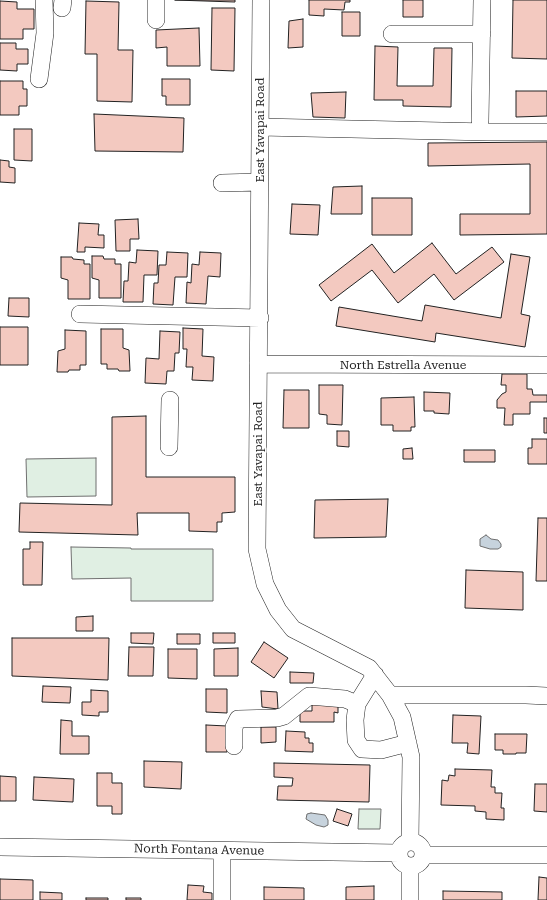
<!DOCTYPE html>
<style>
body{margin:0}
canvas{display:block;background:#fff}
</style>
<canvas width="547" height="900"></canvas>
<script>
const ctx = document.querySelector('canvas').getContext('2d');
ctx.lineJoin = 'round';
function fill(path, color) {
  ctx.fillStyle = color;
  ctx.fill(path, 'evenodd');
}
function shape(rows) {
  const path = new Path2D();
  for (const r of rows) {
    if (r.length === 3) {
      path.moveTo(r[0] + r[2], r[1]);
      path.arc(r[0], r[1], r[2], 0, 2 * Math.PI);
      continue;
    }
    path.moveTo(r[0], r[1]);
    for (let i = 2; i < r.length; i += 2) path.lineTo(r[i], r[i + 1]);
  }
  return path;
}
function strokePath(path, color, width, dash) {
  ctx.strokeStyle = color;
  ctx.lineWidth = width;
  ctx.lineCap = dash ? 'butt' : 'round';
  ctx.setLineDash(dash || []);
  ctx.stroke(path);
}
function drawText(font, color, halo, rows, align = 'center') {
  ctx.font = font + ' "Roboto Serif",serif';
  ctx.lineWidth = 3;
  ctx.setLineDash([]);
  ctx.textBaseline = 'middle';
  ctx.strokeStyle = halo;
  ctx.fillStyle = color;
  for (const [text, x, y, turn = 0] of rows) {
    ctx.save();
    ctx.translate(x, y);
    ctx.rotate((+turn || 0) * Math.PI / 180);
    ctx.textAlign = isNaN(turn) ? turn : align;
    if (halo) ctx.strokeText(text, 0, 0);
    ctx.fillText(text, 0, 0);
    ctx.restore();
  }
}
const green = shape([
 [96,458,96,496,27,497,26,459,96,458],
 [71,547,131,548,131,549,213,549,213,601,131,601,131,578,72,579,71,547],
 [359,809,381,809,380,829,358,829,359,809]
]);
fill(green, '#e0efe3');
strokePath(green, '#6f6f6f', 1);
const water = shape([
 [486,535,491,539,498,540,501,544,501,547,498,549,490,549,480,546,480,539,486,535],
 [311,813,325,815,328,820,328,825,324,827,316,825,306,819,307,814,311,813]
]);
fill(water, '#c7d3dd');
strokePath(water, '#6f6f6f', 1);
const building = shape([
 [175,0,235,0,235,2,175,0],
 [309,0,350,0,350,2,345,2,344,10,324,9,324,16,309,15,309,0],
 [403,0,423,0,423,17,403,17,403,0],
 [513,0,547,0,547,59,512,58,513,0],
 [0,1,17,2,17,9,34,9,34,29,23,29,23,39,0,39,0,1],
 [86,1,119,2,118,50,133,50,132,102,97,101,97,54,85,54,86,1],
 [212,8,235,8,234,71,211,70,212,8],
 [342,12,360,12,360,36,342,36,342,12],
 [303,19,303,47,288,48,289,21,303,19],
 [199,28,200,66,167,66,167,47,156,48,156,30,199,28],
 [0,43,16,43,16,49,28,49,28,64,17,64,17,71,0,70,0,43],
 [375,46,398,47,397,86,433,86,434,48,452,48,451,107,403,106,403,100,374,100,375,46],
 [162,79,190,79,190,105,166,105,166,96,162,96,162,79],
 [0,81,23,81,23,89,27,89,27,106,19,106,19,115,0,115,0,81],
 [516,91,547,91,547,116,516,117,516,91],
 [346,92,345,118,313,117,311,93,346,92],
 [94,114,184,118,183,152,95,151,94,114],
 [14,129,32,129,32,161,14,160,14,129],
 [547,142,547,234,460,235,460,214,530,214,530,164,428,166,428,143,547,142],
 [0,160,9,161,9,167,15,168,15,183,0,182,0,160],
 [362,186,362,214,331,214,333,187,362,186],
 [372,198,412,198,412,235,372,235,372,198],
 [292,204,320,205,318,235,290,234,292,204],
 [138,219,139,239,130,239,130,251,116,251,115,220,138,219],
 [79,223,99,224,98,235,104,235,104,248,85,247,85,252,77,252,79,223],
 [432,243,456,274,492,247,504,262,454,300,434,274,398,303,372,270,331,301,319,285,372,244,394,273,432,243],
 [137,250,158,251,157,275,144,275,143,302,123,302,124,281,128,281,129,262,136,263,137,250],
 [167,252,188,253,187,277,175,277,173,305,153,304,154,283,158,283,159,265,166,265,167,252],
 [200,252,221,253,220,277,208,276,206,304,186,303,187,282,191,283,192,264,199,265,200,252],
 [511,254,530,257,521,314,530,316,525,347,436,333,435,342,336,326,339,307,422,321,425,305,501,318,511,254],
 [92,256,103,256,104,259,115,259,115,264,121,264,121,298,99,298,99,280,92,278,92,256],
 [61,257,72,257,73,259,84,260,84,264,90,264,90,299,68,299,68,280,61,278,61,257],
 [9,298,29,298,29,317,8,316,9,298],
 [0,327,28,327,28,365,0,365,0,327],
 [183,328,203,329,202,356,214,357,213,381,192,380,193,367,186,367,187,349,183,349,183,328],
 [101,329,123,329,123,348,129,350,130,371,119,371,118,369,107,369,107,364,101,364,101,329],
 [65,330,86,331,86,365,80,365,80,370,69,370,68,372,57,372,58,351,65,349,65,330],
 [160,331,180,332,179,353,175,353,174,371,167,371,166,384,145,383,146,358,159,359,160,331],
 [502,374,527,374,527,389,532,389,533,395,547,395,547,402,530,402,530,414,513,414,513,425,504,425,505,408,497,408,497,400,502,394,506,392,506,385,501,385,502,374],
 [319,385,343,385,342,425,327,424,327,415,319,414,319,385],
 [284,390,309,390,309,428,283,428,284,390],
 [424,392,450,393,449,414,434,413,434,411,424,411,424,392],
 [414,397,415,427,411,427,411,431,393,431,393,425,381,425,381,398,414,397],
 [146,416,146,477,235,477,235,512,222,513,222,522,217,522,217,532,189,531,189,513,137,513,138,535,19,532,20,503,112,505,112,417,146,416],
 [544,418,547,418,547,433,544,433,544,418],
 [337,431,349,431,349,447,337,446,337,431],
 [532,439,547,439,547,464,528,464,528,448,532,448,532,439],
 [412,448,413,459,403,459,403,449,412,448],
 [464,450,495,450,495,462,464,462,464,450],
 [388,499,386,537,314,538,315,500,388,499],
 [538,518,547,518,547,581,536,581,538,518],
 [30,542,43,542,42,585,23,585,23,549,30,549,30,542],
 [466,570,523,572,523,610,465,608,466,570],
 [93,616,93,631,76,631,76,617,93,616],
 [131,633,154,633,153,644,131,643,131,633],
 [213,633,235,633,235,643,213,643,213,633],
 [177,634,200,634,200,644,177,644,177,634],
 [12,638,109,638,108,680,12,676,12,638],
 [264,642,288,658,274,678,251,662,264,642],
 [129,647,154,647,153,676,128,676,129,647],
 [238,648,238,676,214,676,214,649,238,648],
 [168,649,197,649,197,679,168,678,168,649],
 [290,672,314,673,313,683,290,683,290,672],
 [43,686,71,687,70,703,42,702,43,686],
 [206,689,227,689,227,713,206,712,206,689],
 [91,690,108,691,108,712,99,712,99,716,82,715,82,702,91,702,91,690],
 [261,691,277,692,278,709,262,707,261,691],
 [312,703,338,703,338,713,334,712,334,722,300,722,300,711,312,711,312,703],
 [453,715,481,716,479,754,467,753,468,743,452,743,453,715],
 [61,720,72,721,72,736,89,736,89,754,60,754,61,720],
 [206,725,227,726,227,752,206,752,206,725],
 [261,727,276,727,276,742,261,743,261,727],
 [286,731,305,732,305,738,309,738,309,743,313,743,313,752,285,751,286,731],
 [495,734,527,734,526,753,516,753,516,754,503,754,503,750,495,750,495,734],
 [144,761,182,762,181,789,144,787,144,761],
 [274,763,370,765,369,802,277,800,278,786,292,786,293,778,274,777,274,763],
 [455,769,492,770,491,787,495,787,495,793,502,793,501,808,504,808,504,820,486,819,486,812,475,811,475,806,441,805,442,780,448,781,449,775,455,776,455,769],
 [97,773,112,773,112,783,122,783,122,814,112,814,112,806,97,806,97,773],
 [0,776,16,777,16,801,0,801,0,776],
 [34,777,74,779,73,802,33,800,34,777],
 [535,784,547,784,547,812,534,811,535,784],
 [337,809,352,814,348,826,333,821,337,809],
 [539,877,547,878,547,900,538,900,539,877],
 [0,879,33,880,33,900,0,900,0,879],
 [188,885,204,886,203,892,212,893,212,900,187,900,188,885],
 [374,886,374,900,346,900,346,887,374,886],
 [264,887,304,888,304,900,264,900,264,887],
 [443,891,502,892,502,900,443,900,443,891],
 [40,892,62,893,62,900,40,900,40,892],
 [86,898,108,898,108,900,86,900,86,898],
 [126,898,141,898,141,900,126,900,126,898]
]);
fill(building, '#f3c9c0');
strokePath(building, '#222', 1);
const minor = shape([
 [261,0,257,549,265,584,278,610,293,629,369,668,390,695,402,717,411,757,410,841],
 [62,8,63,0],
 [156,20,156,0],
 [392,34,482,34],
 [39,79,45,33,44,0],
 [480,121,482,0],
 [260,127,488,132,547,132],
 [222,183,260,182],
 [80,314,260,318],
 [258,364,547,365],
 [169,447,170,400],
 [375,675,357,704,355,720,356,740,362,749,381,750,408,743],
 [390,695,526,695,547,696],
 [234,746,234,727,238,719,277,718,284,716,309,696,345,699,357,704],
 [411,854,12],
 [0,847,399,853],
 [424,855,547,855],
 [410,866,410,900],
 [222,900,222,851]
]);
strokePath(minor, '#222', 18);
strokePath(minor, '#fff', 17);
drawText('12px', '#222', '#fff', [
 ["East Yavapai Road",260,130,-90],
 ["North Estrella Avenue",403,365],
 ["East Yavapai Road",258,454,-90],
 ["North Fontana Avenue",199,850,1]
]);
</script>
